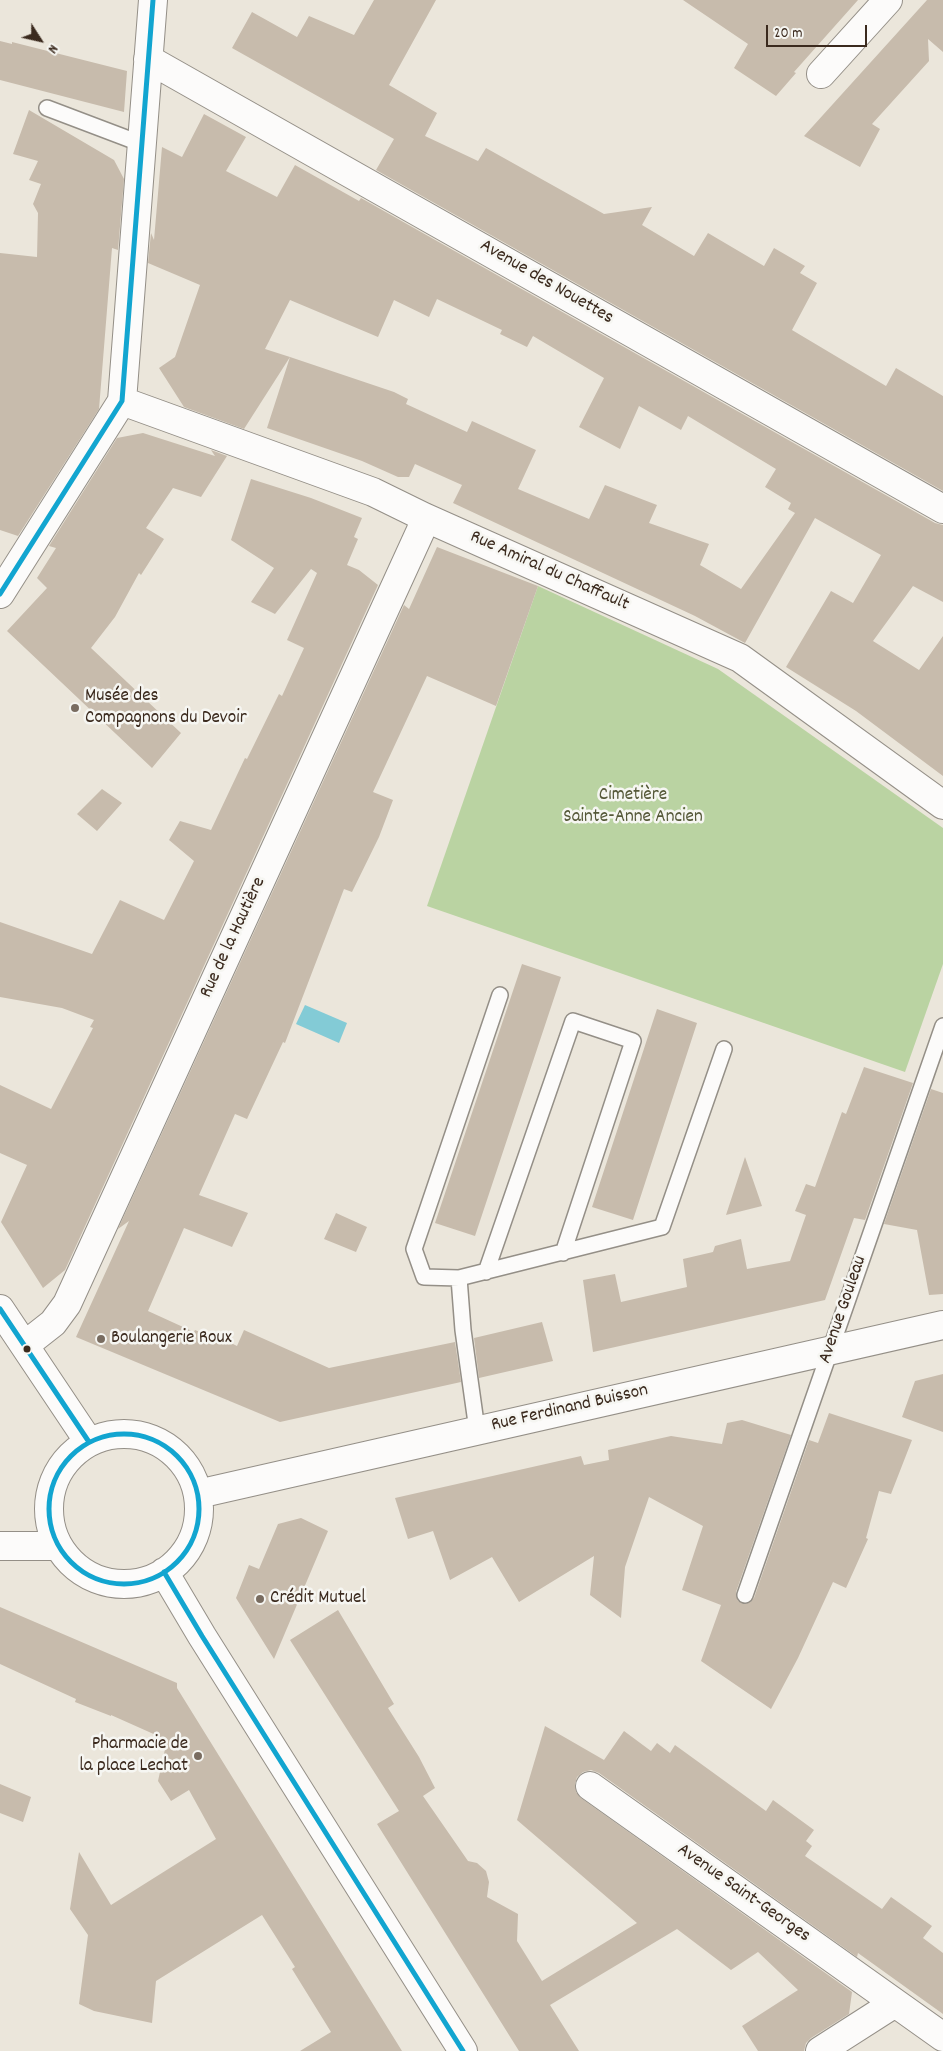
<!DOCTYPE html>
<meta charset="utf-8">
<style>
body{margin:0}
#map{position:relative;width:943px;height:2051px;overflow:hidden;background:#ebe6db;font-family:Dekko,sans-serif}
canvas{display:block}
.north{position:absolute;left:15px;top:15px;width:50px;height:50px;-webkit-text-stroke:4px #f6f6f2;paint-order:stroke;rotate:125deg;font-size:14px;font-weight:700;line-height:20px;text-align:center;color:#3b2a1e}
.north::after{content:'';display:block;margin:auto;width:18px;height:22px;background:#3b2a1e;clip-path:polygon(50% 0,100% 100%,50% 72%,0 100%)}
.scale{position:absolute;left:766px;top:25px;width:101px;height:22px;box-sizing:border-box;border:2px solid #3b2a1e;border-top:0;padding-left:6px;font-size:15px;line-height:18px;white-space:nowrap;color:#3b2a1e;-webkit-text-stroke:4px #f6f6f2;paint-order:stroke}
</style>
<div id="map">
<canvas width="943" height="2051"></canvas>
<div class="north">N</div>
<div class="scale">20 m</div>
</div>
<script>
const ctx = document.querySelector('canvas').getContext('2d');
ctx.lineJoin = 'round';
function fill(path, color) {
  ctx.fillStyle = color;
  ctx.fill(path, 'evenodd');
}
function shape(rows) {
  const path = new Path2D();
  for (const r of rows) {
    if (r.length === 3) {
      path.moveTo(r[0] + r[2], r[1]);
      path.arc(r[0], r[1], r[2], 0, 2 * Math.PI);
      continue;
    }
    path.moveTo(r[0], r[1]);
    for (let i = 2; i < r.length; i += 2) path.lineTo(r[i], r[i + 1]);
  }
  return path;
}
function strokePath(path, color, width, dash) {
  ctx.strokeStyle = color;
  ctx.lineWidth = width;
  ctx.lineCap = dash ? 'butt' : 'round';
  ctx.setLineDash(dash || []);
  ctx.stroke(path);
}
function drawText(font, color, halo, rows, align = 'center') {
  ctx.font = font + ' Dekko,sans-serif';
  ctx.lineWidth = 5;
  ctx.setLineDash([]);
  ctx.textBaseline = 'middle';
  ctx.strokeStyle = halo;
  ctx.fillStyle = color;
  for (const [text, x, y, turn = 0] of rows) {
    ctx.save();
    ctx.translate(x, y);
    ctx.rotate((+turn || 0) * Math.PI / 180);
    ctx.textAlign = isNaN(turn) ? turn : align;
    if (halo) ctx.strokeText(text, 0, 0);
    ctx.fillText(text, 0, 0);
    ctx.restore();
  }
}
fill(shape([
 [538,586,718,669,943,828,943,964,905,1072,427,906]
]), '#bad3a2');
fill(shape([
 [305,1005,347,1023,339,1043,296,1024]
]), '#83cbd6');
fill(shape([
 [374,0,436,0,389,85,437,113,425,136,478,161,486,148,604,214,652,207,642,225,694,256,708,233,764,266,774,248,805,266,800,273,817,283,792,330,886,386,896,368,943,396,943,491,376,170,394,139,232,48,252,12,297,37,309,16,354,35],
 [683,0,858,0,794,72,796,73,776,96,734,68,748,44],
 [927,0,943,0,943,52,928,39,929,61,872,124,880,129,860,167,804,136],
 [0,41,12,44,12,42,127,71,124,112,0,80],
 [29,110,114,160,124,179,118,250,112,248,99,409,18,536,0,530,0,253,37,257,38,213,33,204,41,184,29,180,38,161,13,154],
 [204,114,246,137,226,171,277,197,295,165,359,201,361,198,935,523,943,525,943,602,913,586,873,641,919,670,943,636,943,776,856,711,786,667,831,591,853,603,881,555,815,518,745,643,695,616,453,503,462,485,415,464,409,477,398,477,362,461,267,428,290,357,394,392,408,399,406,404,467,432,472,421,536,450,518,489,589,519,605,485,657,505,649,523,709,544,700,565,741,589,795,513,788,509,791,503,765,487,776,469,688,416,681,430,639,406,620,449,579,427,604,378,533,336,527,347,500,334,502,330,437,299,429,317,394,300,378,337,290,300,265,349,290,357,244,429,184,407,159,368,175,357,200,285,148,263,151,233,154,240,162,147,182,157],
 [143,433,215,456,211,450,227,456,201,497,173,488,146,528,164,539,141,575,139,573,115,617,91,648,181,733,152,768,7,631,47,588,37,578,56,548,49,546,117,438],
 [251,479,311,498,362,518,354,537,358,539,347,565,359,570,378,585,65,1270,43,1288,1,1222,27,1165,0,1153,0,1085,51,1109,93,1028,90,1027,94,1020,62,1008,0,997,0,922,92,954,120,900,164,920,194,861,169,840,180,821,211,830,245,758,247,759,279,694,282,696,304,648,287,640,317,573,311,569,275,614,251,602,274,568,231,540],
 [437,547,538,586,496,706,427,676,373,792,393,800,379,837,352,892,344,889,285,1043,283,1042,247,1119,235,1114,199,1195,248,1213,232,1247,184,1228,148,1311,194,1332,195,1330,229,1345,231,1343,237,1346,244,1330,329,1368,455,1342,461,1382,280,1422,76,1337,129,1221,118,1229,404,605,409,609],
 [102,789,122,803,97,831,77,814],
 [522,964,561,977,475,1236,435,1223],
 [657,1009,697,1023,633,1220,592,1207],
 [864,1067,913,1083,865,1220,854,1218,825,1300,593,1352,583,1280,615,1274,621,1302,687,1287,683,1259,713,1252,715,1246,741,1239,747,1269,790,1261,806,1215,795,1211,806,1184,815,1187,842,1112,846,1114],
 [931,1089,943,1093,943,1294,929,1295,917,1230,884,1224],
 [745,1157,762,1206,726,1215],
 [336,1213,367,1227,356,1252,324,1239],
 [542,1322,553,1361,479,1378,474,1338],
 [943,1374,943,1432,902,1417,915,1381],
 [829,1413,912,1440,891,1494,879,1491,866,1538,868,1539,846,1588,833,1582,798,1658,771,1709,701,1661,721,1605,682,1590,703,1526,649,1497,625,1567,621,1618,590,1595,594,1556,519,1602,492,1557,450,1580,433,1531,408,1539,395,1498,581,1456,584,1465,609,1460,608,1450,671,1436,722,1444,727,1423,742,1420,791,1435,736,1592,738,1601,746,1604,754,1598,809,1440,818,1443],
 [301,1518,328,1531,274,1659,236,1598,249,1565,259,1569,278,1524],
 [0,1607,177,1683,177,1688,402,2051,300,2051,331,2032,292,1969,295,1967,262,1915,156,1981,152,2023,94,2011,79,2004,88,1935,70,1909,79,1852,111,1905,216,1839,189,1790,171,1801,158,1781,167,1740,111,1715,111,1716,75,1702,76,1699,0,1664],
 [338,1610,394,1704,388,1708,419,1757,435,1788,423,1796,468,1861,477,1863,486,1871,489,1882,487,1897,518,1914,517,1941,542,1981,637,1923,517,1820,545,1726,604,1760,624,1731,651,1751,657,1743,670,1753,675,1745,766,1811,773,1800,814,1830,806,1841,812,1846,805,1856,882,1909,891,1897,932,1926,923,1938,943,1953,943,2014,858,1953,857,1957,599,1773,591,1770,583,1772,577,1777,575,1784,576,1792,581,1798,852,1992,849,2014,811,2038,806,2043,804,2051,758,2051,742,2026,798,1990,758,1952,731,1970,677,1929,550,2005,579,2051,519,2051,377,1824,399,1811,290,1640],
 [0,1784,31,1797,23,1822,0,1813]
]), '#c7bbac');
const lane = shape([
 [47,108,142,144],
 [486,1272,573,1021,633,1041,563,1253],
 [459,1278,424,1277,414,1249,500,995],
 [477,1430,463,1330,459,1278,662,1227,724,1049],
 [745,1595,943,1026]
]);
const street = shape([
 [148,59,943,509],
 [821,74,888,0],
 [122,401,373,492,424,517,740,658,943,805],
 [0,594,122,401,153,0],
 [0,1309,89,1442],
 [25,1345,53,1323,67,1304,421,530,424,517],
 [124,1509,75],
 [198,1494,943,1325],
 [0,1546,58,1546],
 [164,1572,202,1636,463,2051],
 [590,1786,943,2037],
 [820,2051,895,2003]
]);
strokePath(lane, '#948f87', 18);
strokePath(street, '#948f87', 30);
strokePath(lane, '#fcfbfa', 15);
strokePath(street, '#fcfbfa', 28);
strokePath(shape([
 [0,594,122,401,153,0],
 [0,1309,89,1442],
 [124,1509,75],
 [164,1572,202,1636,463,2051]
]), '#12a5d0', 5);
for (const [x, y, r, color] of [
 [75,708,5,"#796c60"],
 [101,1339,5,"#796c60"],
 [27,1349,4.5,"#3b2a1e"],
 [260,1599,5,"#796c60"],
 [198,1756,5,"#796c60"]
]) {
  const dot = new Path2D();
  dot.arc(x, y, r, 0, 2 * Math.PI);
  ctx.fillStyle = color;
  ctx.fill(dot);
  strokePath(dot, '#f6f6f2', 2);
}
drawText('19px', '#3b2a1e', '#f6f6f2', [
 ["Avenue des Nouettes",546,283,30],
 ["Rue Amiral du Chaffault",549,572,24],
 ["Rue de la Hautière",234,938,-65],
 ["Avenue Gouleau",844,1310,-71],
 ["Rue Ferdinand Buisson",570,1409,-13],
 ["Avenue Saint-Georges",743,1894,35]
]);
drawText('19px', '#3b2a1e', '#f6f6f2', [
 ["Musée des",85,697],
 ["Compagnons du Devoir",85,719],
 ["Boulangerie Roux",111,1339],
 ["Crédit Mutuel",270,1599],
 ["Pharmacie de",188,1745,"right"],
 ["la place Lechat",188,1767,"right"]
], 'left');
drawText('19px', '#555838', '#f6f6f2', [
 ["Cimetière",633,796],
 ["Sainte-Anne Ancien",633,818]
]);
</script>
